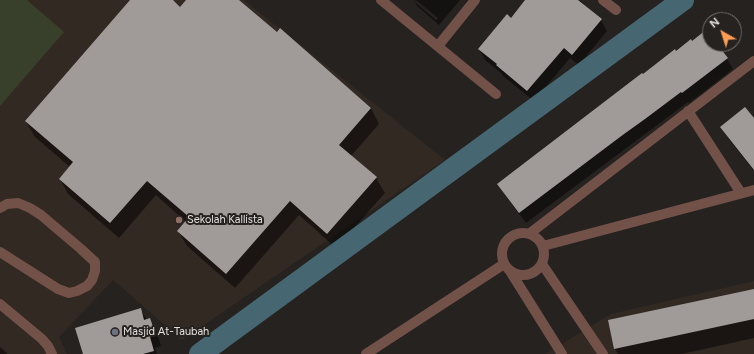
<!DOCTYPE html>
<style>
body{margin:0}
#map{position:relative;width:754px;height:354px;overflow:hidden;background:#262220;font-family:Figtree,sans-serif}
canvas{display:block}
.north{position:absolute;left:702px;top:12px;width:40px;height:40px;box-sizing:border-box;background:#262220;border:1px solid #726e6c;border-radius:50%;rotate:321deg;font-size:11px;font-weight:700;line-height:16px;text-align:center;color:#e3e0de}
.north::after{content:'';display:block;margin:auto;width:14px;height:18px;background:#fd9d54;clip-path:polygon(50% 0,100% 100%,50% 72%,0 100%)}
</style>
<div id="map">
<canvas width="754" height="354"></canvas>
<div class="north">N</div>
</div>
<script>
const ctx = document.querySelector('canvas').getContext('2d');
ctx.lineJoin = 'round';
function fill(path, color) {
  ctx.fillStyle = color;
  ctx.fill(path, 'evenodd');
}
function shape(rows) {
  const path = new Path2D();
  for (const r of rows) {
    if (r.length === 3) {
      path.moveTo(r[0] + r[2], r[1]);
      path.arc(r[0], r[1], r[2], 0, 2 * Math.PI);
      continue;
    }
    path.moveTo(r[0], r[1]);
    for (let i = 2; i < r.length; i += 2) path.lineTo(r[i], r[i + 1]);
  }
  return path;
}
function strokePath(path, color, width, dash) {
  ctx.strokeStyle = color;
  ctx.lineWidth = width;
  ctx.lineCap = dash ? 'butt' : 'round';
  ctx.setLineDash(dash || []);
  ctx.stroke(path);
}
function drawText(font, color, halo, rows, align = 'center') {
  ctx.font = font + ' Figtree,sans-serif';
  ctx.lineWidth = 4;
  ctx.setLineDash([]);
  ctx.textBaseline = 'middle';
  ctx.strokeStyle = halo;
  ctx.fillStyle = color;
  for (const [text, x, y, turn = 0] of rows) {
    ctx.save();
    ctx.translate(x, y);
    ctx.rotate((+turn || 0) * Math.PI / 180);
    ctx.textAlign = isNaN(turn) ? turn : align;
    if (halo) ctx.strokeText(text, 0, 0);
    ctx.fillText(text, 0, 0);
    ctx.restore();
  }
}
fill(shape([
 [0,0,244,0,445,160,182,340,113,280,59,337,67,354,0,354],
 [754,281,754,354,545,354,611,314]
]), '#322922');
fill(shape([
 [0,0,27,0,64,32,0,106]
]), '#383f2a');
fill(shape([
 [131,0,171,0,180,8,187,0,237,0,371,108,379,124,351,156,376,178,385,193,336,248,299,215,235,288,187,246,178,231,186,222,156,195,119,238,68,194,60,179,70,167,35,137,26,122],
 [414,0,415,0,415,2,436,20,438,18,416,0,460,0,439,25,417,6],
 [527,0,579,0,584,4,587,9,601,20,607,31,579,65,570,58,534,101,503,76,501,73,485,60,479,49,511,19],
 [710,37,710,44,716,44,727,59,733,69,706,90,689,103,688,102,526,223,505,195,499,184,643,76,676,53,692,43],
 [754,119,754,171,728,138,721,127],
 [754,290,754,338,682,354,618,354,615,349],
 [140,309,147,320,150,319,156,330,161,346,155,348,157,354,84,354],
 [0,347,8,354,0,354]
]), '#0007');
strokePath(shape([
 [200,354,683,0]
]), '#466772', 22);
fill(shape([
 [130,0,173,0,180,7,186,0,239,0,277,32,280,28,371,108,339,145,377,177,327,234,290,201,226,274,177,231,189,217,147,181,110,223,59,179,73,162,25,121],
 [525,0,578,0,602,19,572,55,564,48,527,91,496,65,497,64,478,49,507,14,511,18],
 [706,30,710,35,710,44,717,44,728,58,682,93,681,92,645,119,624,134,519,213,497,184,642,73,643,74,675,49,676,51,691,39,692,41],
 [745,107,754,118,754,170,720,127],
 [754,289,754,319,614,349,608,320],
 [141,308,144,320,150,318,156,335,150,337,154,351,143,354,83,354,75,328]
]), '#a09b98');
strokePath(shape([
 [0,208,7,204,18,203,30,208,41,215,81,249,95,262,95,271,92,280,87,286,77,291,69,293,58,289,0,252],
 [0,304,42,339,48,346,52,354]
]), '#725149', 10);
strokePath(shape([
 [381,0,496,94],
 [603,0,616,10],
 [438,46,475,0],
 [688,111,741,193],
 [523,254,21],
 [529,234,754,61],
 [543,246,754,190],
 [542,264,603,354],
 [510,271,562,354],
 [366,354,504,264]
]), '#725149', 10);
for (const [x, y, r, color] of [
 [179,220,4,"#8d6e63"],
 [115,332,4,"#6b7280"]
]) {
  const dot = new Path2D();
  dot.arc(x, y, r, 0, 2 * Math.PI);
  ctx.fillStyle = color;
  ctx.fill(dot);
  strokePath(dot, '#262220', 1.5);
}
drawText('11px', '#e3e0de', '#262220', [
 ["Sekolah Kallista",187,220],
 ["Masjid At-Taubah",123,332]
], 'left');
</script>
